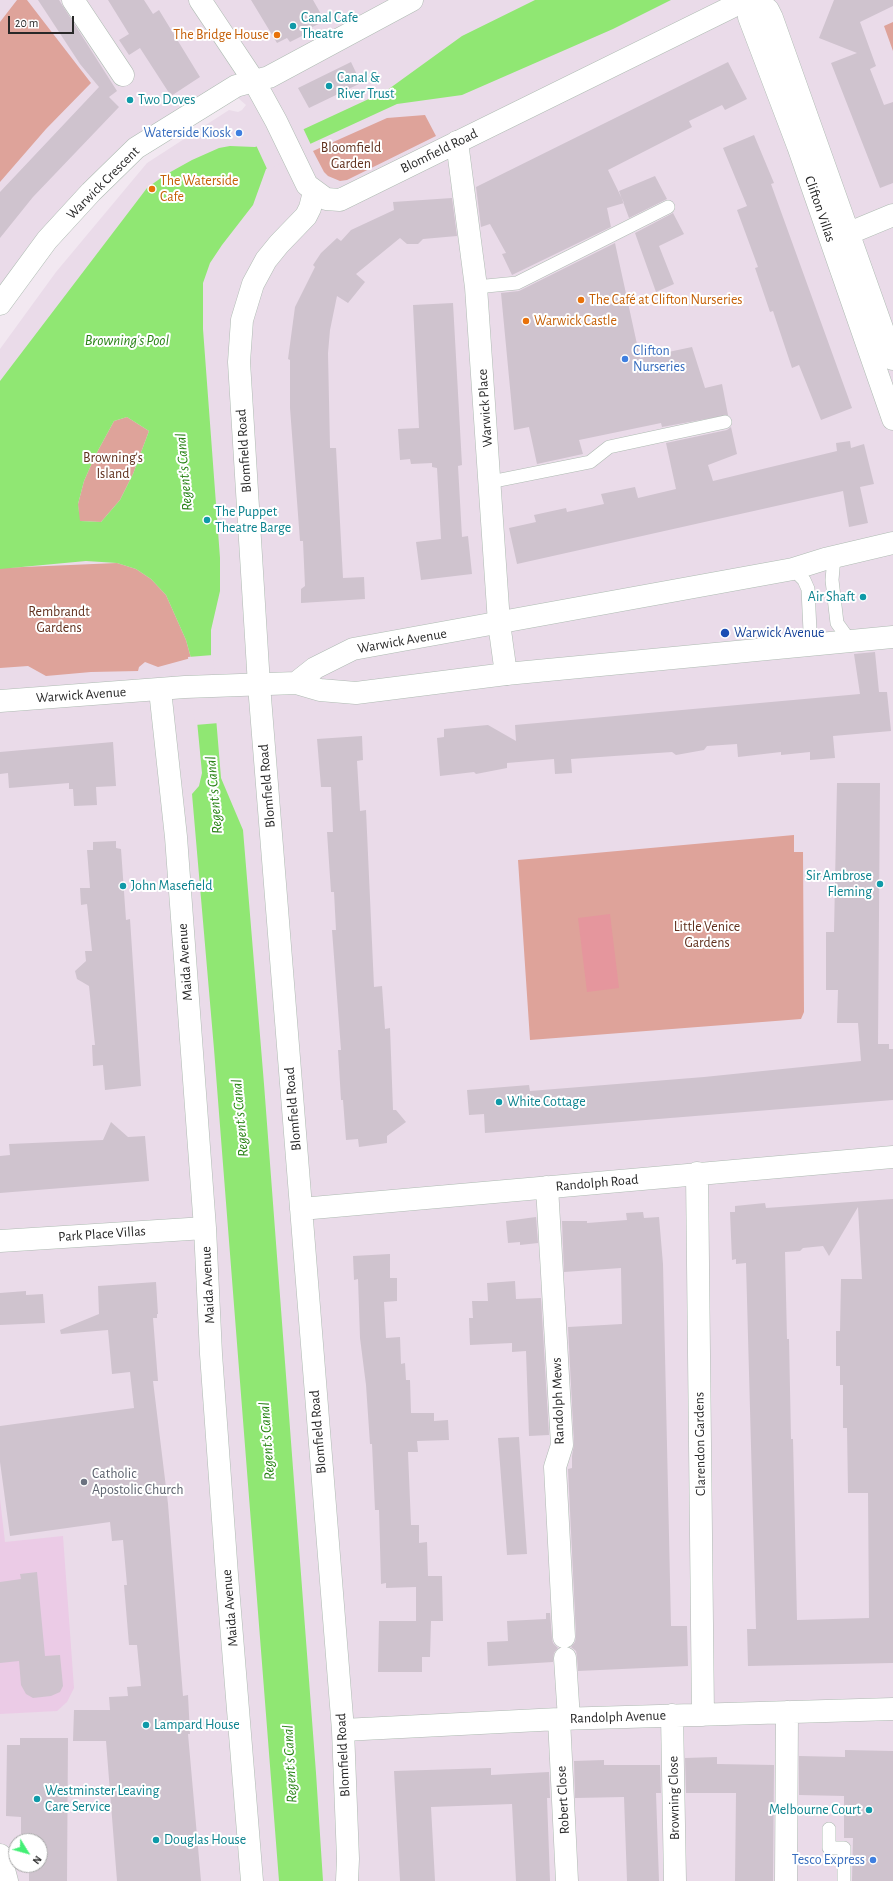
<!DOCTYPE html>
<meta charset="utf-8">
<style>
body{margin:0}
#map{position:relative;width:893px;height:1881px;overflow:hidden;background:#eadbe9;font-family:"Alegreya Sans",sans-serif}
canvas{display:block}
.north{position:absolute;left:8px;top:1833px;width:40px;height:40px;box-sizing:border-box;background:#fff;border:1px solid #a9a9a9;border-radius:50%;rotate:127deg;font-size:11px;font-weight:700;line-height:16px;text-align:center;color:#282828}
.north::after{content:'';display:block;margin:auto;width:14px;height:18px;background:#43ef75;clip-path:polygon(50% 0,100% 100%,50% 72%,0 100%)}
.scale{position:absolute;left:8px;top:16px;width:66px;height:18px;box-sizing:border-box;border:2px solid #282828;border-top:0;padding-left:5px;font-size:12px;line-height:14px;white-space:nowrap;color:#282828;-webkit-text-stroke:3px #fff;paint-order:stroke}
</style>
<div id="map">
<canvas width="893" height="1881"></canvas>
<div class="north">N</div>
<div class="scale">20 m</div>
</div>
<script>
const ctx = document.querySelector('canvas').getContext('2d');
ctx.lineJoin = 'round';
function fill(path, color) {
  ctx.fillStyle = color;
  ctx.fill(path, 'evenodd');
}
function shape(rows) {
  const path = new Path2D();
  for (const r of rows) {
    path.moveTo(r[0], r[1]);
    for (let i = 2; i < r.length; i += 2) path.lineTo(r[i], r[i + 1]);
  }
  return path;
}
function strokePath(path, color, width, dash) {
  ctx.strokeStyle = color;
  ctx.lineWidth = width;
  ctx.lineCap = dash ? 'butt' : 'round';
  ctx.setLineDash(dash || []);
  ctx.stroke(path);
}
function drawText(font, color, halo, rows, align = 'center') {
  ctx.font = font + ' "Alegreya Sans",sans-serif';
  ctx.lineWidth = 4;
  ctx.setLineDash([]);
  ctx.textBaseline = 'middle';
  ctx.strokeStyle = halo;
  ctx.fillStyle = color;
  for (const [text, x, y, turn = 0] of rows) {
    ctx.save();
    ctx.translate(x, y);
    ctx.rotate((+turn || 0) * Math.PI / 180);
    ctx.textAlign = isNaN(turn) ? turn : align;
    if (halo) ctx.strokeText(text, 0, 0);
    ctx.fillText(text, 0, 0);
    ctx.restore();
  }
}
fill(shape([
 [0,1499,5,1542,63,1536,74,1688,67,1702,57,1711,0,1714]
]), '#ebcbe6');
fill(shape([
 [17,0,27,0,91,83,46,129,0,182,0,22],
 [893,22,893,51,884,26],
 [425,115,436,136,347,180,340,181,328,176,324,172,313,151,387,118],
 [127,417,149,431,133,474,120,500,101,522,79,521,78,504,84,481,95,456,114,421],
 [117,563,136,569,151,579,166,595,186,640,191,658,158,667,145,662,139,667,138,671,91,672,46,676,28,666,0,668,0,568],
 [794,835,794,852,803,852,804,1012,801,1019,530,1040,518,860]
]), '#dea39a');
fill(shape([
 [610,914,619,988,587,992,578,918]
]), '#e5969d');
fill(shape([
 [238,98,246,105,242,110,238,112,229,110,147,163,56,272,0,349,0,315,25,277,142,150]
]), '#f2e8f1');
fill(shape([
 [535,0,671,0,613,29,462,95,397,104,310,144,266,169,253,205,222,245,210,263,203,283,203,329,220,558,220,591,211,630,211,657,221,778,243,830,264,1084,316,1773,323,1881,279,1881,214,1049,192,794,199,786,202,773,191,658,186,640,166,595,151,579,136,569,117,563,86,561,0,569,0,381,147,188,165,175,192,160,219,148,230,146,255,147,304,129,386,91,462,36],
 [127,417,149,431,133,474,120,500,101,522,80,521,78,504,84,481,95,456,114,421]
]), '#90e773');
fill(shape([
 [303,128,311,145,268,171,256,145],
 [213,655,219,723,195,725,188,657]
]), '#eadbe9');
fill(shape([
 [38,0,59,0,117,91,109,97,119,107,33,197,0,238,0,192,99,87,80,64],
 [108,0,144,0,153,14,159,10,200,77,171,96,140,48,129,55,119,40,129,34],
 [251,0,313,0,325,21,306,30,308,33,290,42,287,38,277,43],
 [834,0,893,0,893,6,860,22,876,66,870,69,884,105,893,102,893,183,880,188,831,63,857,53,819,38],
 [351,62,361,83,309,108,298,88],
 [728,62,747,99,725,110,722,105,689,121,692,127,608,170,624,203,607,208,611,227,512,275,502,254,506,253,490,224,481,227,476,187],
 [754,135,774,183,771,184,852,408,821,420,799,365,792,368,773,311,770,312,755,268,758,267,737,210,747,206,723,148],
 [655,176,667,199,629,218,619,191],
 [452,198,457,236,423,239,418,244,407,244,400,238,356,274,365,282,348,303,337,296,330,330,328,353,330,448,336,448,343,578,364,577,365,599,301,603,301,589,305,586,303,541,300,541,290,408,290,360,288,359,295,307,315,267,313,265,321,253,337,238,341,241,351,230,394,210,393,202],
 [673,213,684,234,659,246,674,284,656,292,635,233],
 [615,243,640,358,692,347,705,388,722,384,728,415,662,427,661,423,579,440,583,454,537,464,529,427,514,430,501,293,519,291],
 [453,303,462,465,458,466,462,537,468,536,472,574,421,580,416,542,441,539,437,468,432,467,432,463,411,464,410,459,400,460,398,429,419,428,413,305],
 [731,427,737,454,708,465,713,481,837,451,836,443,850,441,851,448,864,444,874,484,860,487,868,523,849,527,843,491,517,564,509,528,536,522,534,515,566,508,567,512,604,504,601,494,635,487,638,498,676,489,666,443,727,430],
 [875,652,879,692,887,692,891,731,833,736,835,758,810,760,810,752,781,755,781,752,738,757,737,744,707,746,704,750,676,755,672,752,571,759,572,773,555,774,554,759,507,763,507,768,476,774,474,772,440,776,437,738,444,737,444,729,488,725,516,741,515,725,860,694,854,654],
 [362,736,363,760,357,761,360,811,366,810,374,987,382,986,385,1029,390,1028,393,1110,396,1110,406,1122,387,1136,387,1143,359,1147,358,1139,346,1140,343,1100,341,1100,338,1050,341,1050,332,930,336,930,334,892,331,892,327,832,333,832,331,787,321,787,317,739],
 [113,742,116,786,96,787,97,805,74,806,73,789,69,789,69,783,9,788,8,773,0,774,0,752],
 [837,783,880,783,878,1044,889,1044,889,1049,893,1049,893,1100,485,1133,484,1114,469,1115,467,1090,529,1085,530,1091,704,1077,861,1061,858,1023,837,1023,838,990,826,990,826,932,834,932],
 [116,841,116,848,121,849,126,920,130,919,141,1086,105,1090,103,1065,93,1066,92,1045,95,1045,89,986,77,979,75,971,86,961,85,951,92,951,87,904,81,905,80,888,90,888,87,850,93,850,93,842],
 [111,1122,128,1137,145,1136,149,1181,0,1193,0,1156,10,1155,9,1144,103,1140],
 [893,1199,893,1663,748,1666,747,1629,756,1629,746,1263,736,1264,736,1259,732,1260,730,1212,735,1212,735,1206,765,1203,766,1208],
 [858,1207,862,1279,841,1279,840,1331,836,1331,836,1366,840,1366,840,1385,843,1385,843,1428,847,1428,848,1493,868,1493,869,1618,797,1620,793,1439,791,1439,789,1339,787,1339,785,1252,800,1251,803,1248,823,1246,829,1256],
 [643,1212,644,1218,659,1217,663,1264,671,1626,687,1626,688,1666,578,1671,577,1657,576,1651,571,1647,575,1642,576,1636,568,1469,572,1468,572,1456,574,1444,568,1327,622,1324,621,1268,564,1272,562,1221,587,1221,587,1223,627,1220,626,1213],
 [536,1217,538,1243,520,1245,520,1242,508,1243,506,1221],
 [390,1254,390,1278,397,1278,397,1301,384,1302,386,1338,400,1337,401,1364,405,1363,406,1380,410,1380,411,1413,434,1413,434,1421,448,1420,449,1440,417,1441,418,1452,408,1452,411,1525,419,1525,419,1543,427,1542,428,1576,442,1576,443,1621,416,1621,416,1587,386,1588,386,1583,381,1584,379,1510,375,1510,372,1444,370,1444,366,1385,360,1338,358,1279,354,1280,353,1256],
 [515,1281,516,1299,541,1298,549,1435,529,1436,526,1351,512,1352,512,1343,470,1345,469,1318,473,1318,472,1301,488,1301,487,1283],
 [156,1282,158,1314,157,1314,157,1318,153,1318,158,1381,153,1381,168,1504,183,1696,188,1695,190,1734,188,1734,201,1881,117,1881,106,1741,73,1741,74,1710,110,1710,109,1697,128,1696,127,1687,141,1686,137,1645,129,1645,124,1585,127,1585,123,1540,112,1541,110,1522,10,1536,0,1462,0,1426,134,1408,130,1372,112,1374,108,1330,61,1334,60,1330,99,1314,98,1286],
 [26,1291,26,1295,43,1294,45,1323,0,1325,0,1293],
 [519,1437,527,1554,507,1555,498,1438],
 [37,1572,45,1656,60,1655,63,1686,60,1692,51,1696,33,1698,26,1694,21,1685,19,1661,0,1663,0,1582,21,1579,20,1574],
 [546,1613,550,1613,552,1638,553,1643,558,1648,554,1653,553,1662,488,1666,487,1642,508,1641,507,1621,546,1619],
 [379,1621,431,1621,430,1657,422,1657,422,1672,378,1672],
 [20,1738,68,1738,67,1881,29,1881,29,1865,40,1865,40,1841,29,1841,29,1834,21,1834,21,1817,6,1816,7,1745,20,1745],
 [845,1750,893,1751,893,1881,852,1881,853,1838,844,1838,844,1796,799,1795,799,1756,845,1757],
 [717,1757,717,1764,774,1765,773,1881,735,1881,736,1793,686,1793,685,1758],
 [604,1760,604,1765,660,1765,661,1793,656,1793,659,1881,627,1881,624,1797,575,1798,574,1761],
 [491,1768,491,1775,549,1772,550,1798,547,1798,550,1881,516,1881,512,1804,431,1807,435,1881,400,1881,394,1771]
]), '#cfc3ce');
const lane = shape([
 [476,287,517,283,668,207],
 [490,482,590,462,609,447,725,422],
 [834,557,832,580,837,623,850,641],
 [793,569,804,580,808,589,810,631,807,645],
 [829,1829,829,1848,844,1848,844,1881]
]);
const street = shape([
 [73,0,123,75],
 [457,142,476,287,499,623,506,674],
 [314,192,310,208,306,216,279,244,266,260,253,284,242,320,239,362,259,685,343,1730,348,1859,347,1881],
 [0,304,47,240,91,192,136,148,236,86,269,77,412,0],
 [160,690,176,837,205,1228,211,1354,227,1575,252,1881],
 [697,1173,703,1715],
 [547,1187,562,1445,555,1467,564,1637],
 [301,1209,893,1157],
 [0,1241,205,1228],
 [565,1658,569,1719],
 [672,1715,675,1881],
 [559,1719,567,1881],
 [343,1730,559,1719,893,1709],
 [0,1855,7,1881],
 [786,1881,787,1712]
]);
const secondary = shape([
 [200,0,254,81,276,121,307,185,326,199,340,200,746,0],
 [753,0,749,17,798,146,893,419],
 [757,0,768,10,772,18,893,359],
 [835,239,893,215],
 [296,683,315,668,353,649,793,569,825,559,893,543],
 [0,701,185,687,296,683,320,690,356,693,506,674,893,637]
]);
strokePath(lane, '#aebbb2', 14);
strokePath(street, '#aebbb2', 23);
strokePath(secondary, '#aebbb2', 23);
strokePath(lane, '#fff', 13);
strokePath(street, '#fff', 22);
strokePath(secondary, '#fff', 22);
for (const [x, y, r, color] of [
 [293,26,4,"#0f9aa8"],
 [277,35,4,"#e8710a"],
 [329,86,4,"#0f9aa8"],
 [130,100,4,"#0f9aa8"],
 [239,133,4,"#3f7fe0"],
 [152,189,4,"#e8710a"],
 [581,300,4,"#e8710a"],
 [526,321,4,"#e8710a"],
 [625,359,4,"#3f7fe0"],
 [207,520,4,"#0f9aa8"],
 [863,597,4,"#0f9aa8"],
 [725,633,5,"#1a4fb4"],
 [880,884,4,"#0f9aa8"],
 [123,886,4,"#0f9aa8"],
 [499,1102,4,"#0f9aa8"],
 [84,1482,4,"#6b7280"],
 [146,1725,4,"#0f9aa8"],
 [37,1799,4,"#0f9aa8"],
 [869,1810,4,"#0f9aa8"],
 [156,1840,4,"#0f9aa8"],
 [873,1860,4,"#3f7fe0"]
]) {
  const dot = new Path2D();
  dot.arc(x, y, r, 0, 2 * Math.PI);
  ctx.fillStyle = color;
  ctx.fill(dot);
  strokePath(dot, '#fff', 1.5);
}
drawText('14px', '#0d838f', '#fff', [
 ["Canal Cafe",301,18],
 ["Theatre",301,34],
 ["Canal &",337,78],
 ["River Trust",337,94],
 ["Two Doves",138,100],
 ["The Puppet",215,512],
 ["Theatre Barge",215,528],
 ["Air Shaft",855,597,"right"],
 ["Sir Ambrose",872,876,"right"],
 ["Fleming",872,892,"right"],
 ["John Masefield",131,886],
 ["White Cottage",507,1102],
 ["Lampard House",154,1725],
 ["Westminster Leaving",45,1791],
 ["Care Service",45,1807],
 ["Melbourne Court",861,1810,"right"],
 ["Douglas House",164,1840]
], 'left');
drawText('14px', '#c56008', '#fff', [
 ["The Bridge House",269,35,"right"],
 ["The Waterside",160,181],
 ["Cafe",160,197],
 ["The Café at Clifton Nurseries",589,300],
 ["Warwick Castle",534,321]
], 'left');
drawText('14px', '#366cbe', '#fff', [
 ["Waterside Kiosk",231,133],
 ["Clifton",633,351,"left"],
 ["Nurseries",633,367,"left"],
 ["Tesco Express",865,1860]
], 'right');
drawText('14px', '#60301d', '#fff', [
 ["Bloomfield",351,148],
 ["Garden",351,164],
 ["Browning's",113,458],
 ["Island",113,474],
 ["Rembrandt",59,612],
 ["Gardens",59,628],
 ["Little Venice",707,927],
 ["Gardens",707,943]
]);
drawText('14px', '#282828', '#fff', [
 ["Blomfield Road",439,151,-26],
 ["Warwick Crescent",103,183,-45],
 ["Clifton Villas",820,209,71],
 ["Warwick Place",485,408,-94],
 ["Blomfield Road",244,451,-94],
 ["Warwick Avenue",402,641,-10],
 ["Warwick Avenue",81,695,-4],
 ["Blomfield Road",267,786,-95],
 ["Maida Avenue",185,962,-94],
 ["Blomfield Road",293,1109,-95],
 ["Randolph Road",597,1183,-5],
 ["Park Place Villas",102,1234,-4],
 ["Maida Avenue",208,1285,-93],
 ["Randolph Mews",558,1401,-92],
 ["Blomfield Road",318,1432,-95],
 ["Clarendon Gardens",700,1444,-91],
 ["Maida Avenue",230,1608,-95],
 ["Randolph Avenue",618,1717,-2],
 ["Blomfield Road",343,1755,-93],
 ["Browning Close",674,1798,-91],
 ["Robert Close",563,1800,-93]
]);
drawText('14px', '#164399', '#fff', [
 ["Warwick Avenue",734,633]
], 'left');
drawText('14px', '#5b616d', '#fff', [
 ["Catholic",92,1474],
 ["Apostolic Church",92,1490]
], 'left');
drawText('italic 15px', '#288315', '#fff', [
 ["Browning's Pool",127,340],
 ["Regent's Canal",184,472,-95],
 ["Regent's Canal",214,795,-95],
 ["Regent's Canal",240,1118,-95],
 ["Regent's Canal",267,1441,-94],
 ["Regent's Canal",290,1764,-93]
]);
</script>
